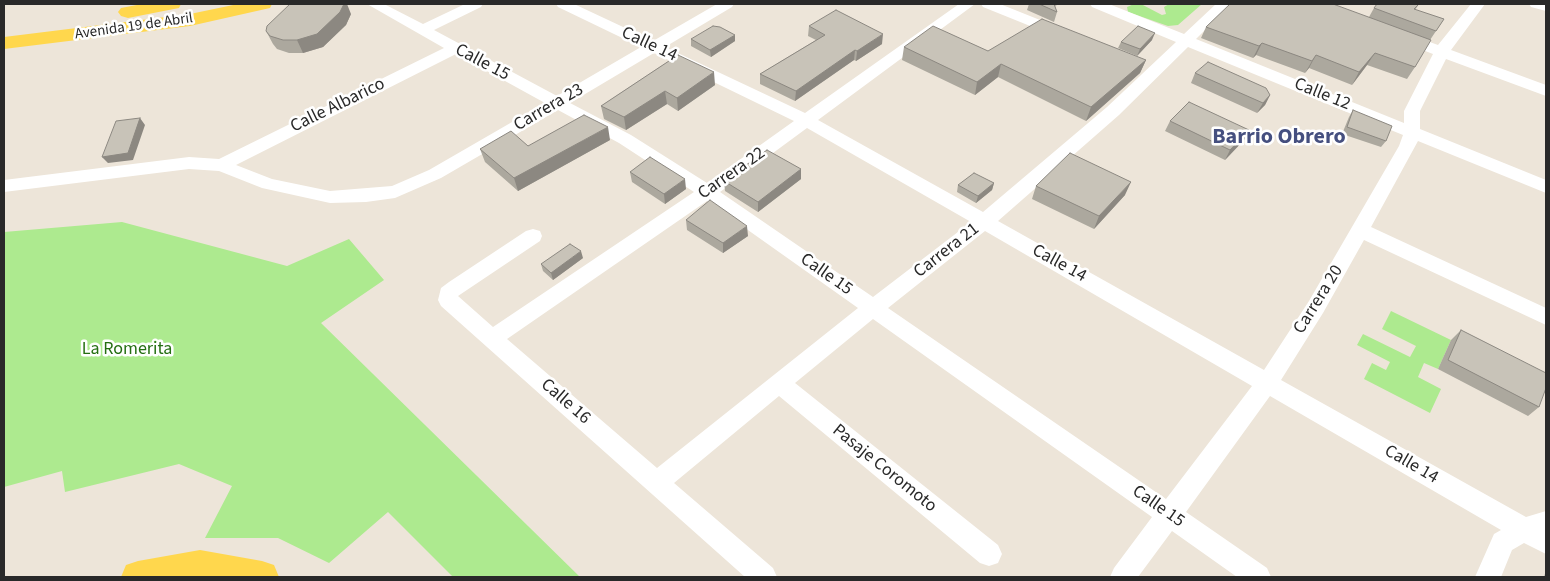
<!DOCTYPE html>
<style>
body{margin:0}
#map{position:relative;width:1550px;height:581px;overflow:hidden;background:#ede5d9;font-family:"Source Sans 3",sans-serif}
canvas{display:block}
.frame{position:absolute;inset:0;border:5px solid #292929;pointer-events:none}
</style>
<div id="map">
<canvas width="1550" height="581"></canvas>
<div class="frame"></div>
</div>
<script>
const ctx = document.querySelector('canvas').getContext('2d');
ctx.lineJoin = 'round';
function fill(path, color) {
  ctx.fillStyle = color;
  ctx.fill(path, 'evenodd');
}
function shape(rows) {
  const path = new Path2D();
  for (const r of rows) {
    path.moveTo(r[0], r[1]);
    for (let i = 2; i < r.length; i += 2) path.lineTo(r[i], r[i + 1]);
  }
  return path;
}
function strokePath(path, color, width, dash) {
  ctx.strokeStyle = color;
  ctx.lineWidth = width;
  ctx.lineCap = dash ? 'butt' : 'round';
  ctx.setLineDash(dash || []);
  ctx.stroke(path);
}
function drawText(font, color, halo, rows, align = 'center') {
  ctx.font = font + ' "Source Sans 3",sans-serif';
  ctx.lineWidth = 5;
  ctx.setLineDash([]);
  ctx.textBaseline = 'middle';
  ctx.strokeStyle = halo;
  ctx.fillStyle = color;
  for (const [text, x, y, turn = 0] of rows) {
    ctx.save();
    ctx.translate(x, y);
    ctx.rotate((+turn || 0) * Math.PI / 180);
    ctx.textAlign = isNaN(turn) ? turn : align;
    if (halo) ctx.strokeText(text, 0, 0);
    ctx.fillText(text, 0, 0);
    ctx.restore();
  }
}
fill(shape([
 [1134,4,1141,4,1162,15,1166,14,1164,7,1169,4,1202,4,1178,25,1168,26,1128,12,1127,7],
 [122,222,287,266,349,239,384,280,321,323,580,577,453,577,388,512,329,563,278,538,205,538,232,486,179,464,65,492,62,471,4,487,4,232],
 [1391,311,1451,340,1438,369,1424,363,1418,377,1441,389,1430,413,1364,379,1372,363,1386,370,1390,362,1357,345,1363,334,1410,357,1416,346,1382,329]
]), '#adea8f');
fill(shape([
 [367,4,384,4,423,24,465,4,483,4,481,7,434,30,557,96,641,47,558,7,556,4,574,4,653,41,717,4,734,4,732,7,665,47,805,113,959,4,975,4,818,120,983,212,1107,107,1176,42,1092,7,1090,4,1109,4,1184,34,1216,4,1231,4,1196,39,1404,123,1404,111,1433,54,1397,40,1394,37,1402,32,1438,45,1471,4,1485,4,1451,50,1546,85,1546,96,1446,59,1420,111,1420,129,1546,180,1546,193,1418,141,1371,227,1546,308,1546,325,1364,240,1323,313,1281,380,1526,517,1546,511,1546,554,1524,543,1512,550,1501,577,1475,577,1494,534,1501,530,1270,396,1186,512,1267,568,1271,577,1237,577,1172,531,1138,577,1110,577,1114,568,1152,517,873,319,795,383,998,545,1002,554,998,563,989,566,980,563,779,396,674,483,773,568,777,577,745,577,441,306,438,300,441,288,449,282,526,231,533,229,540,231,542,236,540,241,458,296,493,327,694,192,619,143,558,110,441,178,395,198,366,202,330,203,262,188,219,171,189,169,4,192,4,180,189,157,219,159,444,48,367,4],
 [1188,47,1403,135,1399,146,1309,301,1264,370,998,221,1119,115,1188,47],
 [654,53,794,121,707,183,631,135,570,103,654,53],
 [456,54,545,103,429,170,392,186,330,191,272,179,236,165,456,54],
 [807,128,971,222,873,297,720,192,807,128],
 [707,201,858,308,657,468,507,339,707,201],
 [985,231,1252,386,1166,499,888,308,985,231],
 [981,4,1000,4,1065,30,1067,33,1060,37,1055,36,983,7,981,4],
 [1529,4,1546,4,1546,11,1531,7,1529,4]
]), '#fff');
fill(shape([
 [142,4,181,4,179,8,128,18,121,16,118,12,121,8,142,4],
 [238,4,272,4,270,8,190,26,4,49,4,37,190,14,238,4],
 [200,550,262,561,274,565,279,577,121,577,126,565,138,561,200,550]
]), '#ffd74d');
fill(shape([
 [1029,4,1059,4,1055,6,1057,12,1054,22,1027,10],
 [1419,4,1415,10,1444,19,1430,40,1415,67,1407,79,1367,65,1352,85,1309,68,1305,73,1256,55,1253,58,1201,38,1206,27,1369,17,1374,8],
 [351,14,346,25,323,47,303,53,289,53,277,49,273,44,266,31],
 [809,26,882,44,856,61,854,60,795,101,760,84,760,74,816,40,808,36],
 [735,35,735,41,711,57,691,46,691,39],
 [1152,40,1137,56,1118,48,1121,42],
 [904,47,988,51,1146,60,1140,73,1086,121,998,77,975,95,902,60],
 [678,55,715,85,678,111,667,104,626,130,604,119,601,106],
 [1195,73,1270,95,1265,105,1257,113,1191,83],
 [1353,110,1386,141,1381,147,1342,134,1349,117],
 [1170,121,1249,130,1244,140,1225,160,1165,131],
 [610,140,518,191,485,162,480,149],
 [801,169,801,179,758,212,725,191,724,181],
 [630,172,686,189,665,204,632,182],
 [994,183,992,190,976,203,957,192,958,185],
 [1036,186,1125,195,1094,229,1032,199],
 [686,220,748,236,723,253,687,230],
 [583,258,553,280,543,271,541,264],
 [1461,330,1539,407,1528,416,1438,369,1451,340],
 [1546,570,1546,577,1544,577]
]), '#aca89e');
fill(shape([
 [344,4,347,4,351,14,346,25,323,47,303,53,297,40],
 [1155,33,1152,40,1137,56,1140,49],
 [883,34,882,44,856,61,857,51],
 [735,35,735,41,711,57,710,50],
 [1262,43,1256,55,1253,58,1259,46],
 [855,50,854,60,795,101,796,91],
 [1375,53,1367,65,1352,85,1359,72],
 [1316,55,1309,68,1305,73,1312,61],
 [1146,60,1140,73,1086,121,1091,107],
 [1001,64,998,77,975,95,977,82],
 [714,72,715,85,678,111,677,98],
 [665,91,667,104,626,130,624,117],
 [1270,95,1265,105,1257,113,1263,103],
 [140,118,145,125,133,160,108,163,102,157],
 [608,127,610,140,518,191,514,178],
 [1249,130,1244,140,1225,160,1230,150],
 [801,169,801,179,758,212,758,202],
 [685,179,686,189,665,204,664,194],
 [1131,182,1125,195,1094,229,1099,216],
 [994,183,992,190,976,203,978,196],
 [747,226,748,236,723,253,723,243],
 [581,251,583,258,553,280,551,273]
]), '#8c8881');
const building = shape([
 [290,4,344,4,340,12,317,34,297,40,283,40,270,36,266,31,267,26,290,4],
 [1039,4,1054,4,1057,12,1039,4],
 [1230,4,1333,4,1431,40,1415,67,1375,53,1359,72,1316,55,1312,61,1262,43,1259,46,1206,27,1230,4],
 [1377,4,1419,4,1414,9,1444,19,1436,31,1374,8,1377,4],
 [836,10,883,34,857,51,855,50,796,91,760,74,825,35,809,26,836,10],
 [1042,19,1146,60,1091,107,1001,64,977,82,904,47,933,26,988,51,1042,19],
 [713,26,720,27,735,35,710,50,691,39,713,26],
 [1138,26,1155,33,1140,49,1121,42,1138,26],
 [678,55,714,72,677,98,665,91,624,117,601,106,678,55],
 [1208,62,1266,88,1270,95,1263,103,1195,73,1208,62],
 [1189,102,1249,130,1230,150,1170,121,1189,102],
 [1353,110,1392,126,1386,141,1347,127,1353,110],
 [584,115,608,127,514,178,480,149,511,131,528,146,584,115],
 [140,118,128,153,102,157,116,121,140,118],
 [767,150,801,169,758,202,724,181,767,150],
 [1070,153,1131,182,1099,216,1036,186,1070,153],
 [650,157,685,179,664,194,630,172,650,157],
 [974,173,994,183,978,196,958,185,974,173],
 [710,200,747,226,723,243,686,220,710,200],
 [570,244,581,251,551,273,541,264,570,244],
 [1461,330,1546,373,1546,388,1539,407,1448,360,1461,330]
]);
fill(building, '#c8c3b8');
strokePath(building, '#8c8881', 1);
drawText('15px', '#292929', '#fff', [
 ["Avenida 19 de Abril",134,27,-8]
]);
drawText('18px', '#292929', '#fff', [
 ["Calle 14",649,45,25],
 ["Calle 15",482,63,28],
 ["Calle 12",1322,95,22],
 ["Calle Albarico",338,106,-26],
 ["Carrera 23",549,108,-30],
 ["Carrera 22",732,174,-35],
 ["Carrera 21",947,251,-38],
 ["Calle 14",1059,264,29],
 ["Calle 15",826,275,35],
 ["Carrera 20",1319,300,-58],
 ["Calle 16",565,402,41],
 ["Calle 14",1411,465,30],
 ["Pasaje Coromoto",884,469,39],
 ["Calle 15",1158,507,35]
]);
drawText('18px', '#246e12', '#fff', [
 ["La Romerita",127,350]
]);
drawText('bold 22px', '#454f7f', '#fff', [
 ["Barrio Obrero",1279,138]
]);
</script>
